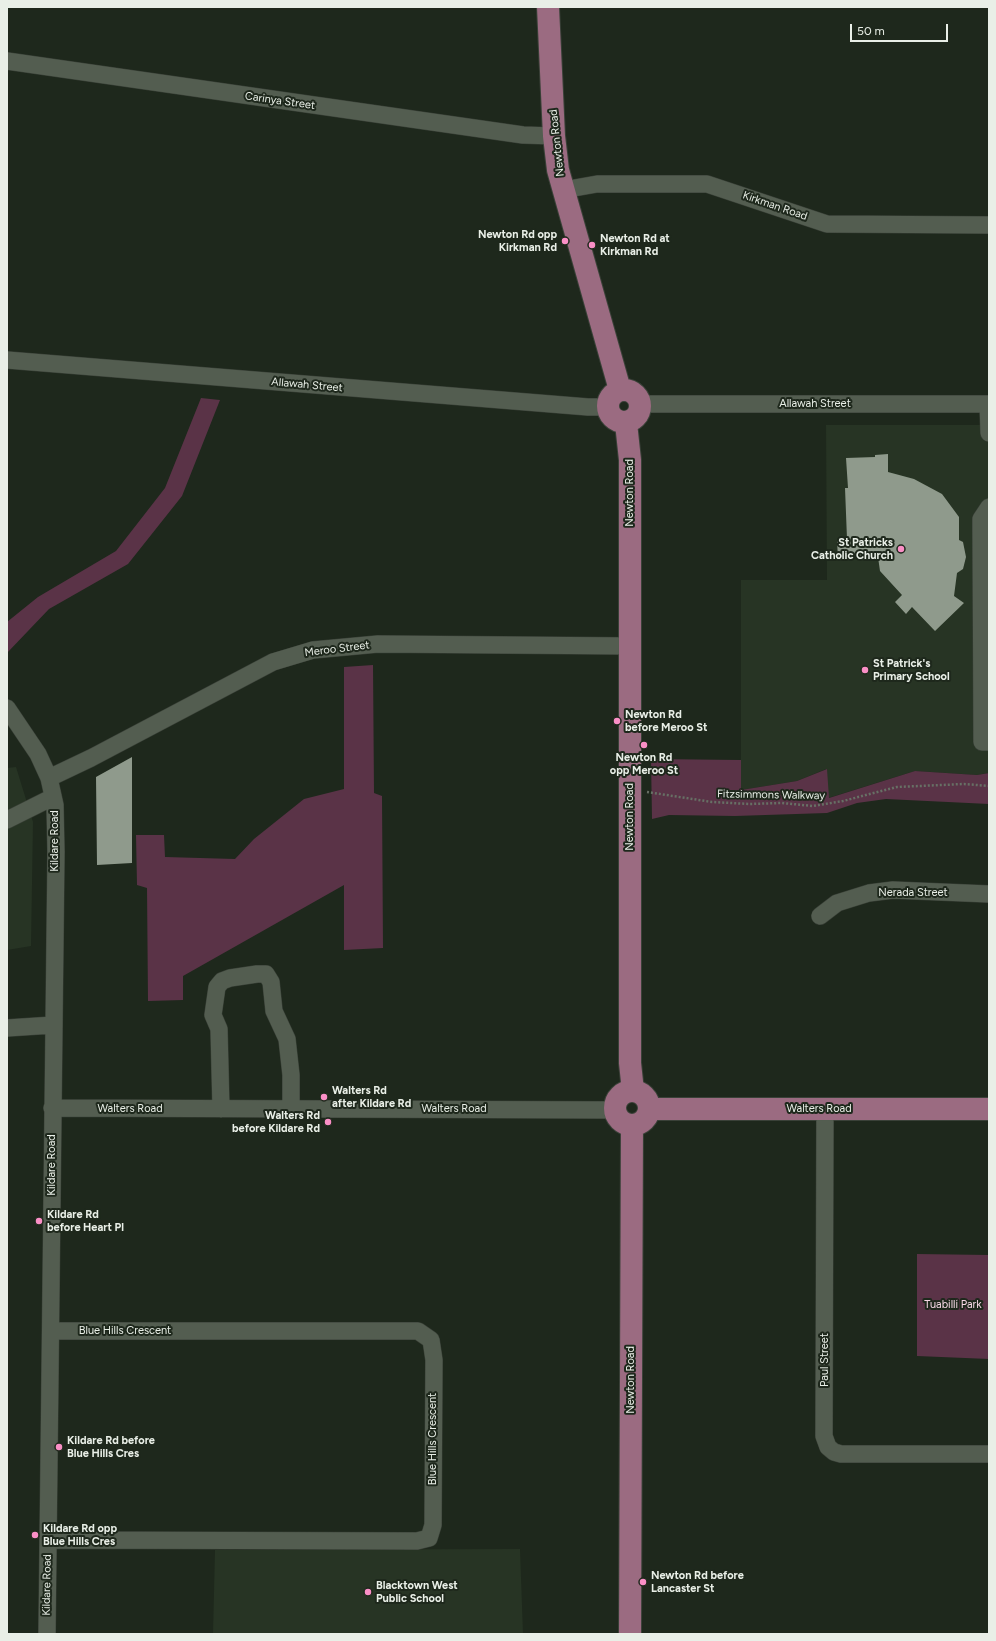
<!DOCTYPE html>
<style>
body{margin:0}
#map{position:relative;width:996px;height:1641px;overflow:hidden;background:#1e281c;font-family:Figtree,sans-serif}
canvas{display:block}
.frame{position:absolute;inset:0;border:8px solid #e9efe7;pointer-events:none}
.scale{position:absolute;left:850px;top:24px;width:98px;height:18px;box-sizing:border-box;border:2px solid #e9efe7;border-top:0;padding-left:5px;font-size:12px;line-height:14px;white-space:nowrap;color:#e9efe7;-webkit-text-stroke:3px #1e281c;paint-order:stroke}
</style>
<div id="map">
<canvas width="996" height="1641"></canvas>
<div class="frame"></div>
<div class="scale">50 m</div>
</div>
<script>
const ctx = document.querySelector('canvas').getContext('2d');
ctx.lineJoin = 'round';
function fill(path, color) {
  ctx.fillStyle = color;
  ctx.fill(path, 'evenodd');
}
function shape(rows) {
  const path = new Path2D();
  for (const r of rows) {
    if (r.length === 3) {
      path.moveTo(r[0] + r[2], r[1]);
      path.arc(r[0], r[1], r[2], 0, 2 * Math.PI);
      continue;
    }
    path.moveTo(r[0], r[1]);
    for (let i = 2; i < r.length; i += 2) path.lineTo(r[i], r[i + 1]);
  }
  return path;
}
function strokePath(path, color, width, dash) {
  ctx.strokeStyle = color;
  ctx.lineWidth = width;
  ctx.lineCap = dash ? 'butt' : 'round';
  ctx.setLineDash(dash || []);
  ctx.stroke(path);
}
function drawText(font, color, halo, rows, align = 'center') {
  ctx.font = font + ' Figtree,sans-serif';
  ctx.lineWidth = 4;
  ctx.setLineDash([]);
  ctx.textBaseline = 'middle';
  ctx.strokeStyle = halo;
  ctx.fillStyle = color;
  for (const [text, x, y, turn = 0] of rows) {
    ctx.save();
    ctx.translate(x, y);
    ctx.rotate((+turn || 0) * Math.PI / 180);
    ctx.textAlign = isNaN(turn) ? turn : align;
    if (halo) ctx.strokeText(text, 0, 0);
    ctx.fillText(text, 0, 0);
    ctx.restore();
  }
}
fill(shape([
 [826,425,989,425,988,773,977,775,915,771,828,798,826,769,797,781,741,790,741,580,827,580],
 [16,767,33,822,31,946,7,950,7,768],
 [520,1549,523,1634,213,1634,215,1550]
]), '#273424');
fill(shape([
 [201,398,220,400,182,496,128,564,49,609,7,653,7,622,38,597,116,551,165,488],
 [373,665,374,793,382,796,383,948,344,950,344,885,183,976,183,1000,148,1001,147,888,137,885,136,835,164,835,165,857,235,859,254,839,304,799,344,789,344,667],
 [651,759,741,760,741,790,797,781,827,769,829,798,915,771,977,775,989,773,989,804,886,799,857,803,827,813,735,816,669,815,652,819],
 [917,1254,989,1255,989,1359,917,1356]
]), '#5a3347');
fill(shape([
 [888,454,888,472,914,479,942,494,959,517,959,540,963,542,966,557,963,569,957,573,954,596,964,603,935,631,912,607,906,614,895,602,902,595,880,571,878,557,838,558,837,541,847,539,845,488,848,488,846,458,875,457,875,455],
 [132,757,132,863,97,865,96,777]
]), '#8f9a8c');
const minor = shape([
 [7,61,523,135,554,136],
 [563,190,597,184,707,184,827,224,989,225],
 [7,360,588,407,608,407],
 [640,404,989,404],
 [988,404,989,433],
 [989,507,981,519,981,531,982,742,989,742],
 [7,708,38,754,49,778,55,805,56,852,47,1634],
 [49,778,91,758,273,662,313,650,378,644,631,646],
 [7,820,53,797],
 [820,916,837,903,869,893,893,890,989,894],
 [7,1028,53,1025],
 [52,1108,615,1110],
 [221,1109,219,1029,213,1015,217,987,222,981,230,978,257,974,266,974,271,982,274,1011,287,1039,291,1075,291,1109],
 [825,1109,824,1436,828,1447,834,1452,841,1454,989,1454],
 [48,1540,417,1541,429,1538,433,1525,434,1360,431,1340,418,1331,51,1331]
]);
const major = shape([
 [548,7,554,136,558,170,620,390],
 [624,406,16],
 [626,423,630,460,630,1063,633,1091],
 [632,1108,17],
 [649,1109,989,1109],
 [630,1634,632,1125]
]);
strokePath(minor, '#3a4138', 18);
strokePath(major, '#3a4138', 24);
strokePath(shape([
 [647,792,712,802,750,804,782,803,813,806,843,801,897,787,964,784,989,786]
]), '#677065', 2.5, [2, 2]);
strokePath(minor, '#535d50', 17);
strokePath(major, '#9b6b81', 22);
for (const [x, y, r, color] of [
 [565,241,4,"#fa8fc6"],
 [592,245,4,"#fa8fc6"],
 [901,549,4,"#fa8fc6"],
 [865,670,4,"#fa8fc6"],
 [617,721,4,"#fa8fc6"],
 [644,745,4,"#fa8fc6"],
 [324,1097,4,"#fa8fc6"],
 [328,1122,4,"#fa8fc6"],
 [39,1221,4,"#fa8fc6"],
 [59,1447,4,"#fa8fc6"],
 [35,1535,4,"#fa8fc6"],
 [643,1582,4,"#fa8fc6"],
 [368,1592,4,"#fa8fc6"]
]) {
  const dot = new Path2D();
  dot.arc(x, y, r, 0, 2 * Math.PI);
  ctx.fillStyle = color;
  ctx.fill(dot);
  strokePath(dot, '#1e281c', 1.5);
}
drawText('11px', '#e9efe7', '#1e281c', [
 ["Carinya Street",280,101,8],
 ["Newton Road",557,143,-96],
 ["Kirkman Road",775,206,19],
 ["Allawah Street",307,385,5],
 ["Allawah Street",815,404],
 ["Newton Road",630,493,-90],
 ["Meroo Street",337,649,-7],
 ["Fitzsimmons Walkway",771,795,1],
 ["Newton Road",630,817,-90],
 ["Kildare Road",55,841,-90],
 ["Nerada Street",913,893],
 ["Walters Road",130,1109],
 ["Walters Road",454,1109],
 ["Walters Road",819,1109],
 ["Kildare Road",52,1165,-90],
 ["Blue Hills Crescent",125,1331],
 ["Paul Street",825,1360,-90],
 ["Newton Road",631,1380,-90],
 ["Blue Hills Crescent",433,1439,-90],
 ["Kildare Road",47,1585,-89]
]);
drawText('bold 11px', '#e9efe7', '#1e281c', [
 ["Newton Rd opp",557,235,"right"],
 ["Kirkman Rd",557,248,"right"],
 ["Newton Rd at",600,239],
 ["Kirkman Rd",600,252],
 ["St Patricks",893,543,"right"],
 ["Catholic Church",893,556,"right"],
 ["St Patrick's",873,664],
 ["Primary School",873,677],
 ["Newton Rd",625,715],
 ["before Meroo St",625,728],
 ["Newton Rd",644,758,"center"],
 ["opp Meroo St",644,771,"center"],
 ["Walters Rd",332,1091],
 ["after Kildare Rd",332,1104],
 ["Walters Rd",320,1116,"right"],
 ["before Kildare Rd",320,1129,"right"],
 ["Kildare Rd",47,1215],
 ["before Heart Pl",47,1228],
 ["Kildare Rd before",67,1441],
 ["Blue Hills Cres",67,1454],
 ["Kildare Rd opp",43,1529],
 ["Blue Hills Cres",43,1542],
 ["Newton Rd before",651,1576],
 ["Lancaster St",651,1589],
 ["Blacktown West",376,1586],
 ["Public School",376,1599]
], 'left');
drawText('11px', '#f6d7e5', '#1e281c', [
 ["Tuabilli Park",953,1305]
]);
</script>
